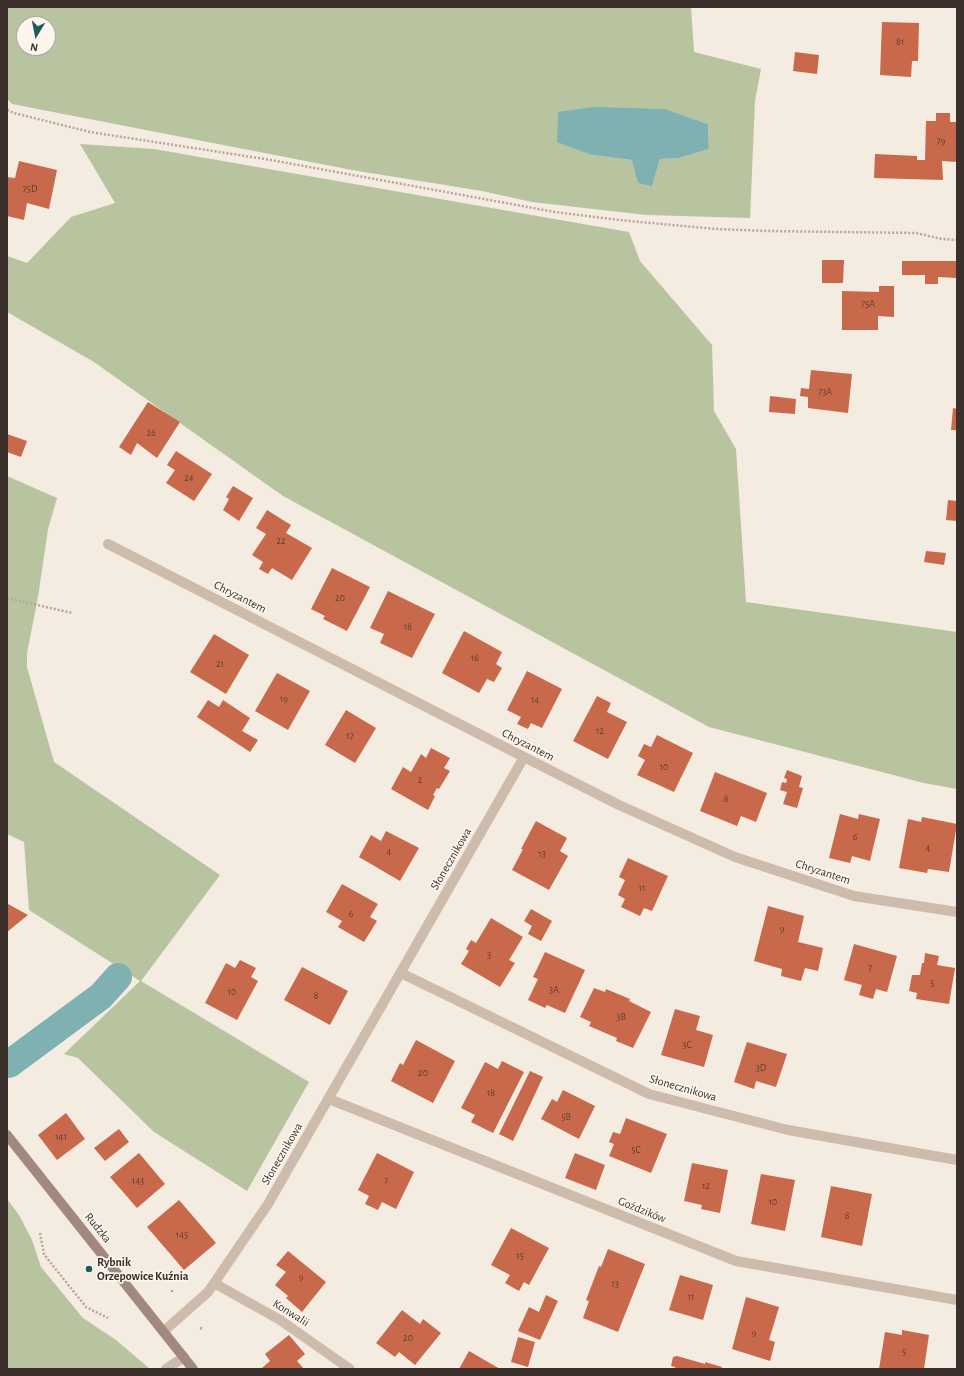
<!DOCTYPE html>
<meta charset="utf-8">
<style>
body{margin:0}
#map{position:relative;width:964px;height:1376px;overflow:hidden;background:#f4ebe1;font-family:"Alegreya Sans",sans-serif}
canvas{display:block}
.frame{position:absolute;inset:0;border:8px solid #3b302b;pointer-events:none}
.north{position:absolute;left:16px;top:16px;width:40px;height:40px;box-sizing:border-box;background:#fbf5ee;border:1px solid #aea6a0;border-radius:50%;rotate:190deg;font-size:11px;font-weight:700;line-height:16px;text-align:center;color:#3b302b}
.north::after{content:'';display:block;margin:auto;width:14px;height:18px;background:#1f5a5e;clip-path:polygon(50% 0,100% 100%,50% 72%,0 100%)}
</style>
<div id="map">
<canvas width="964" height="1376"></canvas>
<div class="frame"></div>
<div class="north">N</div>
</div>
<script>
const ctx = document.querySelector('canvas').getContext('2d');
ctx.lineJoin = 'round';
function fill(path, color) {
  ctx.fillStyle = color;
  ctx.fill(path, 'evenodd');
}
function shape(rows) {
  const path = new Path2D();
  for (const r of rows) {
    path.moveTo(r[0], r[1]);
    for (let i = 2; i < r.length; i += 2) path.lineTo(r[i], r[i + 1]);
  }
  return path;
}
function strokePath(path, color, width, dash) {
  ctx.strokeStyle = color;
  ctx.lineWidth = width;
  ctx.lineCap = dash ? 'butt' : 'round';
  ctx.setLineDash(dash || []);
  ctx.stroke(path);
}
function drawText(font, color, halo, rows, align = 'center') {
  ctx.font = font + ' "Alegreya Sans",sans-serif';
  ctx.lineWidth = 3.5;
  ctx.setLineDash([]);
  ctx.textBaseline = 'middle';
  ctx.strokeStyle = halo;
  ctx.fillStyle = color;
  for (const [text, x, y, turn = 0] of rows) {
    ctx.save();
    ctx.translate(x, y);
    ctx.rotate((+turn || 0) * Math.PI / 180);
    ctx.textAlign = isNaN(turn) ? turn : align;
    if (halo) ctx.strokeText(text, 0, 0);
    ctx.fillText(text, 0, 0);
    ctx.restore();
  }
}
fill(shape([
 [7,7,691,7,694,52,761,69,755,101,750,218,646,215,532,202,482,191,352,170,12,104,7,99],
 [24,24,48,24,48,48,24,48],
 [665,109,708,124,709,149,679,158,660,159,652,185,632,160,592,155],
 [80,144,154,149,629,232,640,261,712,345,714,411,736,449,746,602,957,632,957,789,924,783,709,727,283,496,94,362,7,312,7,256,27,263,71,217,115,203],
 [7,476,57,498,48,529,38,597,27,653,27,667,54,762,220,875,141,981,309,1082,247,1191,154,1132,78,1058,64,1054,140,981,29,910,24,842,7,834],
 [7,1199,19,1215,32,1240,41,1267,83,1318,116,1340,150,1369,7,1369]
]), '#b8c4a0');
fill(shape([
 [593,107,665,109,708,124,709,149,679,158,660,159,652,186,638,183,632,160,592,155,557,142,558,112]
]), '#7fb0b2');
strokePath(shape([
 [9,1064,101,996,118,977]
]), '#7fb0b2', 28);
fill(shape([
 [882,22,919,23,918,61,912,61,911,77,880,75],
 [795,52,819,55,817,74,793,71],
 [936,113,950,113,950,122,957,122,957,162,942,161,943,180,874,178,875,154,917,156,917,160,925,160,926,121,936,121],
 [19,161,57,170,49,209,27,203,24,220,7,216,7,177,15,178],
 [822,260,844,260,843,283,822,283],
 [902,261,957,261,957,278,938,277,938,284,925,284,925,275,902,275],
 [879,286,894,286,894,317,878,316,878,330,842,330,842,291,879,292],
 [811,370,852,374,848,413,808,408,808,397,800,396,801,388,809,389],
 [770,396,796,399,795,414,769,412],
 [148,402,180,422,157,458,137,443,131,455,119,447],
 [953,408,957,409,957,430,951,430],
 [7,434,27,441,21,457,7,452],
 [176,451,212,474,194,501,166,483,175,470,167,465],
 [233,486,253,498,239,521,223,510,229,499,226,497],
 [948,500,957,501,957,521,946,520],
 [267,510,291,525,286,533,312,548,292,580,272,568,268,574,259,569,263,562,252,555,266,534,256,528],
 [926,551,946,553,944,565,924,562],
 [332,568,370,587,347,631,323,619,325,616,311,609],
 [388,591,435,614,412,658,380,643,384,634,370,628],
 [464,631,502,652,496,664,502,668,494,682,487,679,479,693,442,673],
 [214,634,249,655,226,694,190,672],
 [527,671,562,689,542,728,531,723,528,729,517,724,521,717,507,710],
 [277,673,310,691,288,730,255,711],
 [597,696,611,703,607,712,627,722,608,759,573,741],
 [208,700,219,707,223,700,250,718,242,731,258,740,250,752,197,717],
 [346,710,376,728,355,763,325,745],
 [657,735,693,753,674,792,637,775,645,760,638,756,644,744,651,747],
 [431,748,450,758,444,768,450,771,439,789,437,788,433,795,435,796,428,810,391,789,403,767,411,772,421,754,426,758],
 [787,770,802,776,799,787,803,788,797,808,783,804,787,792,780,790,782,782,786,783,787,779,784,778],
 [715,772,767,793,756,822,741,816,737,826,700,811],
 [840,814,858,819,859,814,880,819,870,861,852,856,850,863,829,858],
 [922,817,957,824,949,872,928,869,927,873,899,868,908,819,921,822],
 [536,821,567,838,560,851,568,856,549,890,512,870,523,849,521,849],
 [386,831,419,848,400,881,359,857,371,835,381,841],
 [628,858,668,876,652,911,644,908,640,916,621,907,625,899,618,895,625,880,619,877],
 [342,884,378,904,370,917,377,921,364,942,338,927,342,921,326,912],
 [8,904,28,915,7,932,7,905],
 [768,906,804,916,798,942,823,948,818,971,805,968,801,981,781,976,782,969,754,961],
 [531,909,552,921,541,941,528,934,532,926,524,921],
 [491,918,523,937,509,960,515,963,500,987,461,964,469,951,466,949,471,940,476,943],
 [854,944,897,956,887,992,876,989,873,999,859,995,862,985,844,980],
 [545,952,585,970,565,1013,547,1005,545,1008,528,1000,538,979,533,977],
 [925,953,939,956,937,965,955,968,949,1004,916,999,917,993,909,991,912,975,920,975,922,963,924,963],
 [240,960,256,968,251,977,258,981,237,1020,205,1003,226,963,235,968],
 [302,967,348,991,330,1025,284,1000],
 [594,988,605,992,606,989,630,999,629,1001,651,1012,633,1048,616,1041,617,1038,589,1026,591,1022,580,1017],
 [675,1009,700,1016,696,1030,713,1035,704,1067,661,1055],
 [416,1040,455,1061,433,1103,391,1081,400,1063,403,1065],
 [747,1042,787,1054,776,1087,756,1081,754,1089,734,1082],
 [502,1061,524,1072,493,1133,471,1122,475,1115,461,1108,485,1062,498,1069],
 [530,1071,543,1077,513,1141,499,1134],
 [563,1090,595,1106,579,1139,541,1119,552,1099,557,1102],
 [66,1113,85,1139,57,1160,38,1135],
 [626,1118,667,1134,651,1173,609,1156,614,1144,609,1142,613,1132,620,1134],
 [119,1129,129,1142,105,1161,94,1148],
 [139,1153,165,1184,137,1208,110,1177],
 [377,1153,414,1172,396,1209,382,1202,378,1210,365,1204,369,1196,358,1190],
 [575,1153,605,1165,596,1190,565,1178],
 [692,1163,728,1170,720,1213,701,1209,702,1205,684,1201],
 [761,1174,795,1180,785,1231,751,1224],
 [831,1186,872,1194,862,1246,821,1237],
 [179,1200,216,1243,184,1270,147,1227],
 [511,1228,549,1248,529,1285,524,1282,519,1291,505,1283,510,1275,491,1265],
 [608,1249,645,1264,618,1332,583,1318,589,1301,586,1300,599,1266,601,1267],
 [288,1251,326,1282,302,1312,286,1298,288,1296,275,1285,286,1272,276,1265],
 [680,1275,713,1285,703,1320,669,1310],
 [546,1295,558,1301,540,1340,518,1331,529,1307,539,1312],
 [746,1297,779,1307,769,1340,775,1342,770,1361,732,1349],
 [402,1310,420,1324,423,1319,441,1333,415,1365,399,1352,395,1357,376,1343],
 [902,1330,929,1335,924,1369,879,1369,885,1332,902,1335],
 [289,1335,305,1354,297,1361,304,1369,263,1369,262,1368,270,1361,265,1354],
 [518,1337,535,1342,528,1367,511,1362],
 [469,1351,500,1369,459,1369],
 [677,1356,705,1364,705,1362,722,1367,721,1369,675,1369,675,1367,671,1366,673,1357]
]), '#c8694b');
strokePath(shape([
 [7,110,14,113,90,132,271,160,555,212,619,220,716,229,767,231,916,233,942,239,957,240],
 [7,598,72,613],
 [40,1233,44,1254,50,1262,86,1307,108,1318],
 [172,1290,172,1294],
 [200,1328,204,1329]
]), '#b9a596', 2.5, [2, 2]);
strokePath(shape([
 [108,544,524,757,619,805,735,857,854,896,957,912],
 [401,973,649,1094,788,1130,957,1160],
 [329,1099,736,1261,957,1300],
 [214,1283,280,1320,350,1369],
 [164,1331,208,1292,268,1204,524,757],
 [166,1369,184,1357]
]), '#cdbbac', 10);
strokePath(shape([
 [7,1135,193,1369]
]), '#a18a7d', 10);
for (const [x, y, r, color] of [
 [89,1269,4,"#1f5a5e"]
]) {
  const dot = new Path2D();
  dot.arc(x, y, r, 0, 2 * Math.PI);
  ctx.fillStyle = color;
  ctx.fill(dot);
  strokePath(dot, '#fbf5ee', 1.5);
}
drawText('10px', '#5e3e33', null, [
 ["81",900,42],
 ["79",941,141],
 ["75D",30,189],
 ["75A",868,304],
 ["73A",825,392],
 ["26",151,433],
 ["24",189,478],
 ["22",281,541],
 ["20",340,598],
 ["18",408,627],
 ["16",475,658],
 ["21",220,664],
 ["19",284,699],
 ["14",535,700],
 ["12",600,731],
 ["17",350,736],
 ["10",664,767],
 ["2",420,780],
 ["8",726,799],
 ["6",855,837],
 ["4",928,848],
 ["4",389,852],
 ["13",542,854],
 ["11",642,888],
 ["6",351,914],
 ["9",782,929],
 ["3",489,955],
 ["7",870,968],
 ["5",932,983],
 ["3A",554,990],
 ["10",232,992],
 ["8",316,996],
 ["3B",621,1017],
 ["3C",687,1045],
 ["3D",761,1068],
 ["20",423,1073],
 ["18",491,1093],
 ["5B",566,1117],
 ["141",61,1137],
 ["5C",636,1150],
 ["143",138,1181],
 ["7",386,1181],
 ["12",706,1186],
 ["10",773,1202],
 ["8",847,1216],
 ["145",182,1235],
 ["15",520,1256],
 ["9",301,1277],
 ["13",615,1284],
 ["11",691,1297],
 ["9",754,1333],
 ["20",408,1338],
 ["5",904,1352]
]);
drawText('12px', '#3b302b', '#fbf5ee', [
 ["Chryzantem",240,597,27],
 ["Chryzantem",528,745,27],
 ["Słonecznikowa",451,859,-60],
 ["Chryzantem",823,872,18],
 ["Słonecznikowa",683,1088,16],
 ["Słonecznikowa",282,1154,-60],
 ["Goździków",642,1210,22],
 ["Rudzka",98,1228,51],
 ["Konwalii",291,1313,32]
]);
drawText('bold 12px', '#3b302b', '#fbf5ee', [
 ["Rybnik",97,1262],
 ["Orzepowice Kuźnia",97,1276]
], 'left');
</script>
